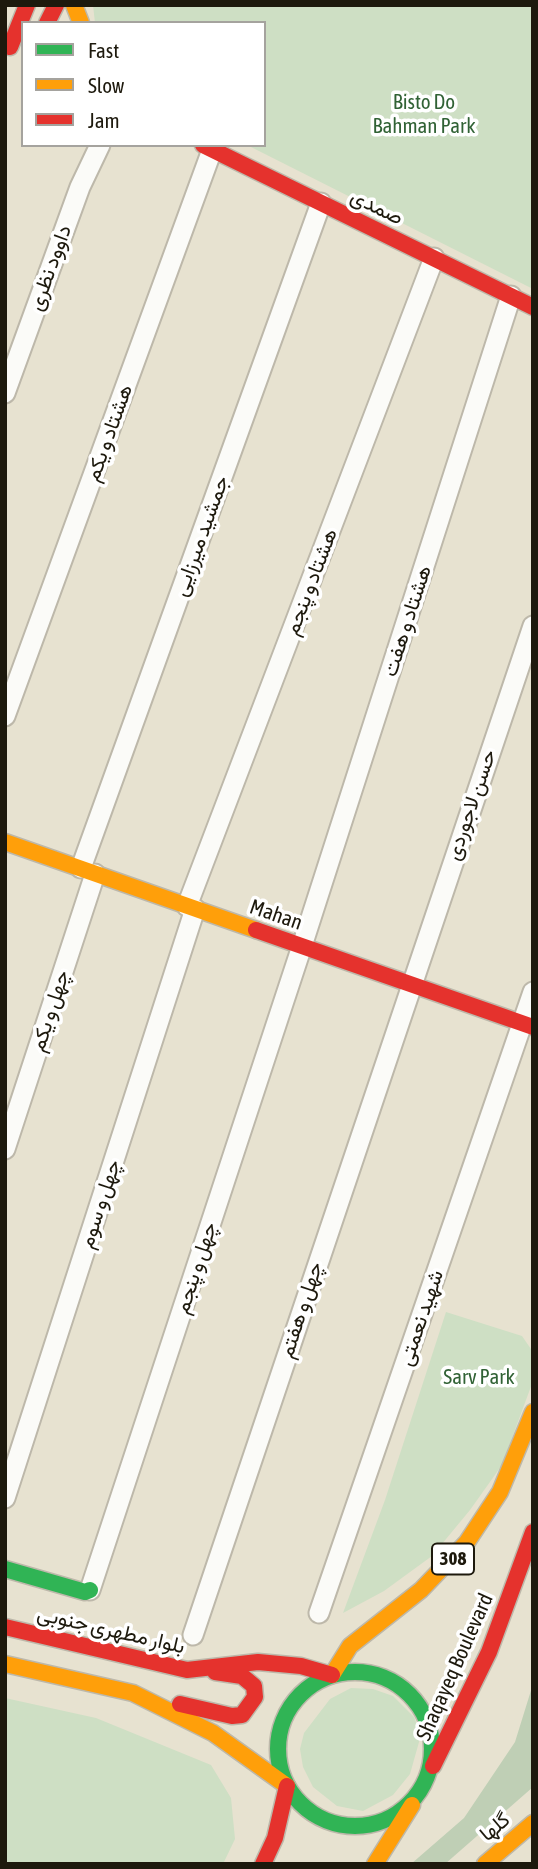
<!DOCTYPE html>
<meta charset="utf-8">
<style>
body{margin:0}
#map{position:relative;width:538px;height:1869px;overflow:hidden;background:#e7e2d0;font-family:"Asap Condensed",sans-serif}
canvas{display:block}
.frame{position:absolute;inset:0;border:7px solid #1d190d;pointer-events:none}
.legend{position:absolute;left:21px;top:21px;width:245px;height:126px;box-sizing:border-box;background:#fff;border:2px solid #a5a39e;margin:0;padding:9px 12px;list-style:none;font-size:21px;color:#1d190d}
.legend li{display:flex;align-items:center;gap:14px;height:35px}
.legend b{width:35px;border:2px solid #a5a39e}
</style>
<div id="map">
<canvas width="538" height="1869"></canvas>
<div class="frame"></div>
<ul class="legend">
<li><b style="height:9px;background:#30b455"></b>Fast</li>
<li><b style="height:9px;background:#ff9f0a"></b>Slow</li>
<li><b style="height:9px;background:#e5322d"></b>Jam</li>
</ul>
</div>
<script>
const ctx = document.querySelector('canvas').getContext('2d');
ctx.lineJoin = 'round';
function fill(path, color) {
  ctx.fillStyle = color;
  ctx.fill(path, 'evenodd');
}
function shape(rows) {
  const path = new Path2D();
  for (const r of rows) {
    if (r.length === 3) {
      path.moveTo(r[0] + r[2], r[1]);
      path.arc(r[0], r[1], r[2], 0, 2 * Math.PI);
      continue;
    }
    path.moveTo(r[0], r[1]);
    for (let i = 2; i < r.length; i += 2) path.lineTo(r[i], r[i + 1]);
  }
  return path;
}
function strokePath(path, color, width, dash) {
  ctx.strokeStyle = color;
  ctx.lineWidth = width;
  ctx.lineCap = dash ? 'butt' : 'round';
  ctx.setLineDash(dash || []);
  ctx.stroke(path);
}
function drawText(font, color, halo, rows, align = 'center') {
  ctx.font = font + ' "Asap Condensed",Vazirmatn,sans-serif';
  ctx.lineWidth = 7;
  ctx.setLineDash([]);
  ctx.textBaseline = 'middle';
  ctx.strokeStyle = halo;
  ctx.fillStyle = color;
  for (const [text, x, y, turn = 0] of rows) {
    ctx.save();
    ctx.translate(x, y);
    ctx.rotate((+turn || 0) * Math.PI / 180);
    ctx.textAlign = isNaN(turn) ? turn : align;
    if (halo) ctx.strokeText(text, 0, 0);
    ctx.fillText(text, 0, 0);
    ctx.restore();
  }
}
fill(shape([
 [93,5,533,5,533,289,247,145,264,145,264,23,95,23],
 [446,1312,522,1336,533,1352,533,1381,502,1465,470,1510,432,1556,384,1591,343,1613,385,1500],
 [351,1688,373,1689,393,1696,414,1717,421,1735,410,1774,393,1795,363,1811,337,1806,313,1787,303,1767,300,1749,304,1733,330,1699],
 [5,1698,96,1718,211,1765,231,1798,235,1839,223,1864,5,1864]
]), '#cedfc4');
fill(shape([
 [533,1684,533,1787,445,1864,411,1864,464,1818,515,1742]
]), '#bfcfb5');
const street = shape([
 [5,393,80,187,100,145],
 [5,716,212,150],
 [81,868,321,203],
 [187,906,434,258],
 [5,1149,95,874],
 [5,1498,195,909],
 [90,1590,302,946,511,296],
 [319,1613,533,992],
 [193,1635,533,626]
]);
const fast = shape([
 [5,1569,85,1592,90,1590],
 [355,1749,77]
]);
const slow = shape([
 [74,5,81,23],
 [5,842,256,930],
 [5,1664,133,1693,213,1733,287,1786],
 [332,1675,350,1646,421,1590,467,1542,500,1492,533,1412],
 [375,1864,412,1805],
 [485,1864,533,1823]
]);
const jam = shape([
 [47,23,56,5],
 [10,47,27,5],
 [203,145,533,307],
 [256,930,533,1027],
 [5,1627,187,1670,258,1662,301,1666,332,1675],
 [180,1704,232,1716,242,1715,255,1697,254,1686,242,1676,215,1672],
 [433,1766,489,1652,533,1532],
 [263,1864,275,1838,287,1786]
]);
strokePath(street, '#bdb8aa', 23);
strokePath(fast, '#bdb8aa', 19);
strokePath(slow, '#bdb8aa', 19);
strokePath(jam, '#bdb8aa', 19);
strokePath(street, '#fbfbf8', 19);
strokePath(fast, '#30b455', 16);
strokePath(slow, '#ff9f0a', 16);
strokePath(jam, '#e5322d', 16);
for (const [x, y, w] of [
 [453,1559,42]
]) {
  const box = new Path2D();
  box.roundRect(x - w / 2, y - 15.5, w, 31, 5);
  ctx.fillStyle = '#fff';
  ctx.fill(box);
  strokePath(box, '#1d190d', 2);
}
drawText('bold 19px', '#1d190d', null, [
 ["308",453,1559]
]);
drawText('21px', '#316235', '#fff', [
 ["Bisto Do",424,102],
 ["Bahman Park",424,126],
 ["Sarv Park",479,1377]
]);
drawText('21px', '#1d190d', '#fff', [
 ["صمدی",377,207,26],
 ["داوود نظری",50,268,-70],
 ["هشتاد و یکم",109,433,-70],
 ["جمشید میرزایی",201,536,-70],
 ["هشتاد و پنجم",311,582,-69],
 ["هشتاد و هفت",407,621,-72],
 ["حسن لاجوردی",471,805,-71],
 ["Mahan",276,915,19],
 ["چهل و یکم",50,1011,-72],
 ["چهل و سوم",100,1204,-72],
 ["چهل و پنجم",196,1268,-72],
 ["چهل و هفتم",301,1310,-72],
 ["شهید نعمتی",421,1318,-71],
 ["بلوار مطهری جنوبی",111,1630,13],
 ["Shaqayeq Boulevard",455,1667,-66],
 ["گلها",495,1827,-40]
]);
</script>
